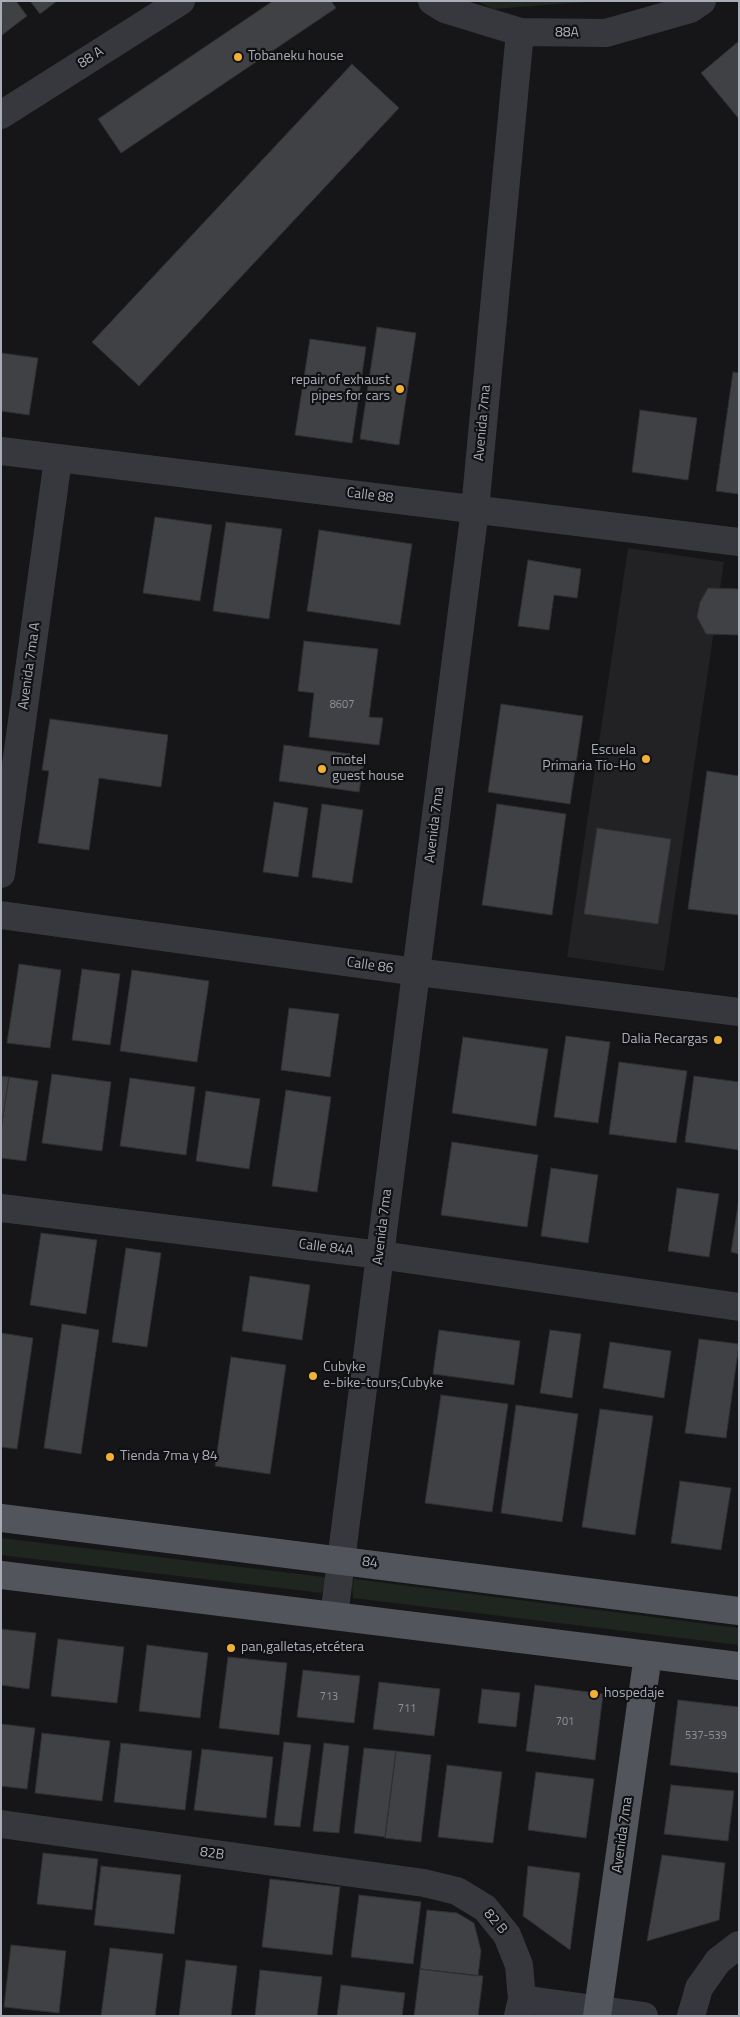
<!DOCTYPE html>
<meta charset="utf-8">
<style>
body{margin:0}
#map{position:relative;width:740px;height:2017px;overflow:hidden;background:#161618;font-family:"Titillium Web",sans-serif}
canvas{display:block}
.frame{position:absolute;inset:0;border:2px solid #a8adb8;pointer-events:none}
</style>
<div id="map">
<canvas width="740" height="2017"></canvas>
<div class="frame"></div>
</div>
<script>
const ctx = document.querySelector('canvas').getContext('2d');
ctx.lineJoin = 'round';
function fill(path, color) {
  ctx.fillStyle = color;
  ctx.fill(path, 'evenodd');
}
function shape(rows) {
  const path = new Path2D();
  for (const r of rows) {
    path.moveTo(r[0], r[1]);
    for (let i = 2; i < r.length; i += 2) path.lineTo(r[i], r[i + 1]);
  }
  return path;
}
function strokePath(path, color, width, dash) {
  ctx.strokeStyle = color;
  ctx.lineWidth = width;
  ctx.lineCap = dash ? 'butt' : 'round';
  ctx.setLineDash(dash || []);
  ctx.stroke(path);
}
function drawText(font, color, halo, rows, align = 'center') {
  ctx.font = font + ' "Titillium Web",sans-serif';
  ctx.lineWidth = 4.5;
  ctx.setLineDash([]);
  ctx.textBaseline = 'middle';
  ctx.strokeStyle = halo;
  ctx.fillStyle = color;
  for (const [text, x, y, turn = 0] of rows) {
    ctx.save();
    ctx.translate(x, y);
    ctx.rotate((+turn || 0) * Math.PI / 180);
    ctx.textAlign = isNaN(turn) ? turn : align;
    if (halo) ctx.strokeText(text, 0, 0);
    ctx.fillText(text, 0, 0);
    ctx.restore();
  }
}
fill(shape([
 [628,548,724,562,664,971,567,957]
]), '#222225');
fill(shape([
 [477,1,600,1,493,9],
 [1,1538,324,1577,326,1580,322,1593,1,1555],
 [354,1579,739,1628,739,1645,353,1598,352,1584]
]), '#1e261f');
const building = shape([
 [1,1,16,1,27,16,2,35,1,1],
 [30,1,57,1,40,14,30,1],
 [273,1,331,1,336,8,121,153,98,119,273,1],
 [739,41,739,119,701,73,739,41],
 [352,64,399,108,139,386,92,342,352,64],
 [377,327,416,333,399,445,360,439,377,327],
 [310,339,366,347,352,443,295,435,310,339],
 [1,353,38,358,29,415,1,411,1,353],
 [733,372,739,373,739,494,716,491,733,372],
 [640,410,697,418,688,480,632,472,640,410],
 [155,517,212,525,200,601,143,593,155,517],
 [226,522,282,529,269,619,213,611,226,522],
 [319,530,412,544,400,625,307,611,319,530],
 [528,560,581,569,577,598,554,595,549,630,518,626,528,560],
 [708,588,739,589,739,635,706,634,697,617,700,602,708,588],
 [304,641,378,649,369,717,383,718,379,745,309,737,314,693,298,691,304,641],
 [501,704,583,716,570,804,488,792,501,704],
 [50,719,168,735,161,787,99,778,89,850,38,843,49,771,42,770,50,719],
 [284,745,365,756,359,792,279,781,284,745],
 [707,771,739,776,739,915,688,909,707,771],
 [274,802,308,808,298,877,263,872,274,802],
 [322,804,363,810,352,883,312,877,322,804],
 [497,804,566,814,552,915,482,905,497,804],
 [597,828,671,839,658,924,584,914,597,828],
 [19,964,61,970,50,1048,7,1043,19,964],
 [82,969,120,974,110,1045,72,1040,82,969],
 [132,970,209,981,197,1062,120,1051,132,970],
 [289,1008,339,1014,330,1077,281,1070,289,1008],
 [566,1036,610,1042,598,1123,554,1117,566,1036],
 [463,1037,548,1049,536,1126,452,1113,463,1037],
 [619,1062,687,1071,676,1143,609,1134,619,1062],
 [52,1074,111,1082,102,1151,42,1143,52,1074],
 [1,1076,9,1077,1,1129,1,1076],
 [694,1076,739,1082,739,1150,685,1142,694,1076],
 [9,1077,38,1081,26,1161,1,1158,1,1129,9,1077],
 [130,1078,195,1087,186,1155,120,1146,130,1078],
 [286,1090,331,1097,317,1192,272,1186,286,1090],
 [206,1091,260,1099,249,1169,196,1161,206,1091],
 [452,1142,538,1155,527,1227,441,1215,452,1142],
 [551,1168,598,1175,588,1243,541,1236,551,1168],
 [677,1188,719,1194,709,1257,668,1251,677,1188],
 [739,1199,739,1254,731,1252,739,1199],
 [41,1233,97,1240,86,1314,30,1305,41,1233],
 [126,1248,161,1253,147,1347,112,1342,126,1248],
 [250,1276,310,1285,302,1340,242,1331,250,1276],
 [62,1324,99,1330,81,1454,44,1448,62,1324],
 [439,1330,520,1341,514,1385,433,1374,439,1330],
 [550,1330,581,1334,572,1398,540,1393,550,1330],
 [1,1333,33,1338,17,1449,1,1447,1,1333],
 [699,1339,739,1344,726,1438,685,1433,699,1339],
 [610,1342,671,1351,664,1398,603,1388,610,1342],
 [231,1357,286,1365,270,1474,215,1466,231,1357],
 [441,1395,508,1404,492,1512,425,1503,441,1395],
 [516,1405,578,1414,562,1522,501,1513,516,1405],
 [600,1409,653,1416,635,1535,582,1527,600,1409],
 [680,1481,731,1488,721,1550,671,1543,680,1481],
 [1,1629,36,1633,29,1689,1,1685,1,1629],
 [58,1639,124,1647,117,1703,51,1696,58,1639],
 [147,1645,208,1653,200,1718,139,1711,147,1645],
 [228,1657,287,1663,279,1735,219,1728,228,1657],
 [303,1670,360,1676,354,1723,297,1717,303,1670],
 [379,1682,440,1689,434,1736,373,1729,379,1682],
 [535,1685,603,1694,595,1760,526,1751,535,1685],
 [482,1689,520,1693,516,1727,478,1723,482,1689],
 [678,1700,739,1707,739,1773,670,1765,678,1700],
 [1,1724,35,1728,27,1789,1,1786,1,1724],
 [42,1733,110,1741,102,1801,35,1793,42,1733],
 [284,1742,311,1745,300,1827,274,1825,284,1742],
 [121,1743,192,1751,185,1810,114,1802,121,1743],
 [324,1743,349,1746,339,1833,313,1831,324,1743],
 [364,1748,396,1751,385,1837,354,1833,364,1748],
 [202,1749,273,1757,266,1818,194,1810,202,1749],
 [396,1751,431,1755,421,1842,385,1838,396,1751],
 [447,1765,502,1772,493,1843,438,1837,447,1765],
 [536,1772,594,1779,586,1838,528,1830,536,1772],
 [671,1785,734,1791,728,1841,664,1834,671,1785],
 [43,1853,98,1859,92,1910,37,1904,43,1853],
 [662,1855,725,1863,719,1920,647,1941,662,1855],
 [101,1866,181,1875,174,1934,94,1925,101,1866],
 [528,1866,580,1873,570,1950,523,1916,528,1866],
 [270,1879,340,1887,332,1955,262,1947,270,1879],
 [359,1895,421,1902,413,1964,351,1957,359,1895],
 [427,1910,457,1913,474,1923,481,1951,478,1976,420,1969,427,1910],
 [11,1945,66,1951,59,2013,4,2007,11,1945],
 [110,1948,163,1954,155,2016,101,2016,110,1948],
 [186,1960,237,1966,231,2016,179,2016,186,1960],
 [420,1969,483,1976,478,2016,414,2016,420,1969],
 [260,1970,322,1977,317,2016,255,2016,260,1970],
 [341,1985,405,1993,402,2016,337,2016,341,1985]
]);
fill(building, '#404145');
strokePath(building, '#303034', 1);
strokePath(shape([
 [432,1,445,9,520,32,606,33,690,9,702,1],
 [1,115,181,1],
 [1,451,739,542],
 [1,874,58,459],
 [1,915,417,972,739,1012],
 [1,1208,380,1255,739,1307],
 [334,1616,475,509,520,32],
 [1,1824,424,1883,457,1891,485,1908,507,1935,519,1965,522,1999,518,2016],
 [522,1999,644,2016],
 [691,2016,699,1988,718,1961,739,1945]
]), '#37383d', 28);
strokePath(shape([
 [1,1518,739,1611],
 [1,1575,739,1666],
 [597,2016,648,1655]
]), '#53555c', 28);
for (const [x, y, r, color] of [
 [238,57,5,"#f2b134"],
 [400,389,5,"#f2b134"],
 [646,759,5,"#f2b134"],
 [322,769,5,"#f2b134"],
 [718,1040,5,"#f2b134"],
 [313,1376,5,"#f2b134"],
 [110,1457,5,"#f2b134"],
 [231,1648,5,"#f2b134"],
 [594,1694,5,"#f2b134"]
]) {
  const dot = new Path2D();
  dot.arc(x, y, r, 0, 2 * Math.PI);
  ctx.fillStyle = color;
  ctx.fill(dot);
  strokePath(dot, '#111113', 2);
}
drawText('11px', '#8e929b', null, [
 ["8607",342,705],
 ["713",329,1697],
 ["711",407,1709],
 ["701",565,1722],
 ["537-539",706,1736]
]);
drawText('14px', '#a8adb8', '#111113', [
 ["88A",567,33,1],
 ["88 A",91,58,-33],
 ["Avenida 7ma",483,423,-85],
 ["Calle 88",370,496,7],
 ["Avenida 7ma A",30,666,-82],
 ["Avenida 7ma",435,825,-83],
 ["Calle 86",370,966,8],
 ["Avenida 7ma",383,1227,-83],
 ["Calle 84A",326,1248,7],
 ["84",370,1563,7],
 ["Avenida 7ma",623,1835,-82],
 ["82B",212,1854,8],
 ["82 B",495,1922,50]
]);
drawText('14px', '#a8adb8', '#111113', [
 ["Tobaneku house",248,57],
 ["repair of exhaust",390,381,"right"],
 ["pipes for cars",390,397,"right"],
 ["Escuela",636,751,"right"],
 ["Primaria Tío-Ho",636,767,"right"],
 ["motel",332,761],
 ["guest house",332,777],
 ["Dalia Recargas",708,1040,"right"],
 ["Cubyke",323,1368],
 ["e-bike-tours;Cubyke",323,1384],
 ["Tienda 7ma y 84",120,1457],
 ["pan,galletas,etcétera",241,1648],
 ["hospedaje",604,1694]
], 'left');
</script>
